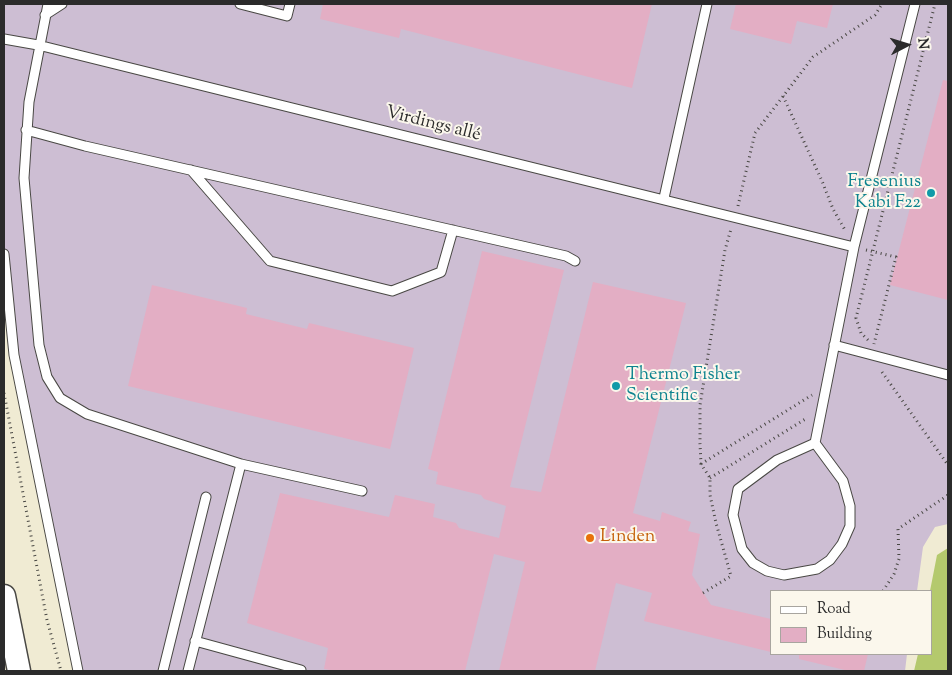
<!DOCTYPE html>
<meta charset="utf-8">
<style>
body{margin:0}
#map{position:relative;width:952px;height:675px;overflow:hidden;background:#f0ebd3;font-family:"Sorts Mill Goudy",serif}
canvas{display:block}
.frame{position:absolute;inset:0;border:5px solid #2b2b2b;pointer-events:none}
.legend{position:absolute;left:770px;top:590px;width:162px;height:65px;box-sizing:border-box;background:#fbf7ec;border:1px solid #a8a59f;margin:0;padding:6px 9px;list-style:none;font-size:15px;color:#2b2b2b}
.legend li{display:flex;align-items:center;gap:10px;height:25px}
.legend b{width:25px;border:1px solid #a8a59f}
.north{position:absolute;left:882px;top:20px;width:50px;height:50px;-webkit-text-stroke:4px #fbf7ec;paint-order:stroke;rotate:85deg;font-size:14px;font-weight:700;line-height:20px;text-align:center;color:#2b2b2b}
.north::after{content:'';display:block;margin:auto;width:18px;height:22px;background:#2b2b2b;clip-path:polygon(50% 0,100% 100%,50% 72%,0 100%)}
</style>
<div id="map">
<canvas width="952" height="675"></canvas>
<div class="frame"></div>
<ul class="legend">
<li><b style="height:6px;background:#fff"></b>Road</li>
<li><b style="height:14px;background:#e3aec4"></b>Building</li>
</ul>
<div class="north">N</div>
</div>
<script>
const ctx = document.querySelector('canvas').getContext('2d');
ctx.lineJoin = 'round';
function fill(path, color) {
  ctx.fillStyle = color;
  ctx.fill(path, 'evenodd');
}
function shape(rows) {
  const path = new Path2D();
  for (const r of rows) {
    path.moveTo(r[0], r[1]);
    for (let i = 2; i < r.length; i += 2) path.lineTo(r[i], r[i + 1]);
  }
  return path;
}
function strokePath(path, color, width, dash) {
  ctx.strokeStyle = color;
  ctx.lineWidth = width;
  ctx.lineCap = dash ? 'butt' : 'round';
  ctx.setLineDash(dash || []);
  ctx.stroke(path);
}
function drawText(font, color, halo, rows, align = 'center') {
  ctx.font = font + ' "Sorts Mill Goudy",serif';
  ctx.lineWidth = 4;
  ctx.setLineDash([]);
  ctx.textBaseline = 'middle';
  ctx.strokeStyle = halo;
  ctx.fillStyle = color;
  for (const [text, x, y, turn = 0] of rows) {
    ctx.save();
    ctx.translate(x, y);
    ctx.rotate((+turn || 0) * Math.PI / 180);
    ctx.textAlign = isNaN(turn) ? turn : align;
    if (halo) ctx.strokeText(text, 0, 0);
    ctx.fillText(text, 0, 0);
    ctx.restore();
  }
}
fill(shape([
 [4,4,948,4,948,524,935,527,923,547,917,591,771,591,771,654,907,654,905,671,78,671,21,391,4,254]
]), '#cdbed3');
fill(shape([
 [948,548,948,671,914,671,918,654,931,654,930,591,937,555]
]), '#b4c96d');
fill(shape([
 [323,4,652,4,632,88,401,29,399,38,320,19],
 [736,4,833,4,827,28,797,21,791,44,730,29],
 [943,80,948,81,948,300,890,285],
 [482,251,564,270,510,487,541,492,593,282,686,303,633,513,660,521,662,512,691,522,688,531,700,534,692,575,711,605,771,619,771,652,644,621,652,593,616,583,595,671,499,671,525,562,494,554,465,671,336,671,324,669,328,648,247,623,280,493,389,517,395,495,435,504,433,517,456,523,459,528,499,538,506,506,484,499,481,495,436,484,438,472,428,469],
 [152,285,247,308,246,314,307,329,309,323,414,348,390,449,128,386],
 [799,654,868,654,864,671,849,671,799,659]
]), '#e3aec4');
const service = shape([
 [48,4,29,102,24,178,39,345,47,377,60,398,87,414,241,464,188,671],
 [240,4,287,16,290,4],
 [45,15,62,4],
 [4,39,38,45,854,247],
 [26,130,85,146,566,256,575,261],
 [191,170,270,261,392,291,441,272,453,230],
 [664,198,707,4],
 [4,254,14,355,78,671],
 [834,345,948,375],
 [815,443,777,460,738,489,733,515,742,549,753,563,767,571,784,575,817,569,830,560,842,544,850,526,850,506,843,481,815,443,854,247,915,4],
 [241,464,362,491],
 [195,641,301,670],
 [163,671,206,497]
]);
const secondary = shape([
 [4,596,19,671]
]);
strokePath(service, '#494844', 11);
strokePath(secondary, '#494844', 25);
strokePath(shape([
 [783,96,822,181,833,209,845,230],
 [738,206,755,133,813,57,875,15,882,4],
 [866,250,896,257,874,344],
 [868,340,861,333,856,318,935,4],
 [882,372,948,465],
 [4,393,47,620,61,671],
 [701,464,812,395],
 [710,478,807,418],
 [883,591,894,574,899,559,898,529,948,495],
 [703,593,731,576,716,523,710,495,710,478,701,464,700,444,700,405,725,250,731,229]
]), '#494844', 3, [1, 4]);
strokePath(service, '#fff', 9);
strokePath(secondary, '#fff', 22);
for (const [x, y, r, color] of [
 [931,193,5,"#0f9aa8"],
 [616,386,5,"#0f9aa8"],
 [590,538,5,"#e8710a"]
]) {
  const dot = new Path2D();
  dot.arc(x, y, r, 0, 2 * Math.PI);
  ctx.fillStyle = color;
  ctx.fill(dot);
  strokePath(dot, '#fbf7ec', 2);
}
drawText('18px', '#2b2b2b', '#fbf7ec', [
 ["Virdings allé",433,125,14]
]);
drawText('18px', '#0d838f', '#fbf7ec', [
 ["Fresenius",921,183],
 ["Kabi F22",921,204],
 ["Thermo Fisher",626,376,"left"],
 ["Scientific",626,397,"left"]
], 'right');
drawText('18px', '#c56008', '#fbf7ec', [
 ["Linden",600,538]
], 'left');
</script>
